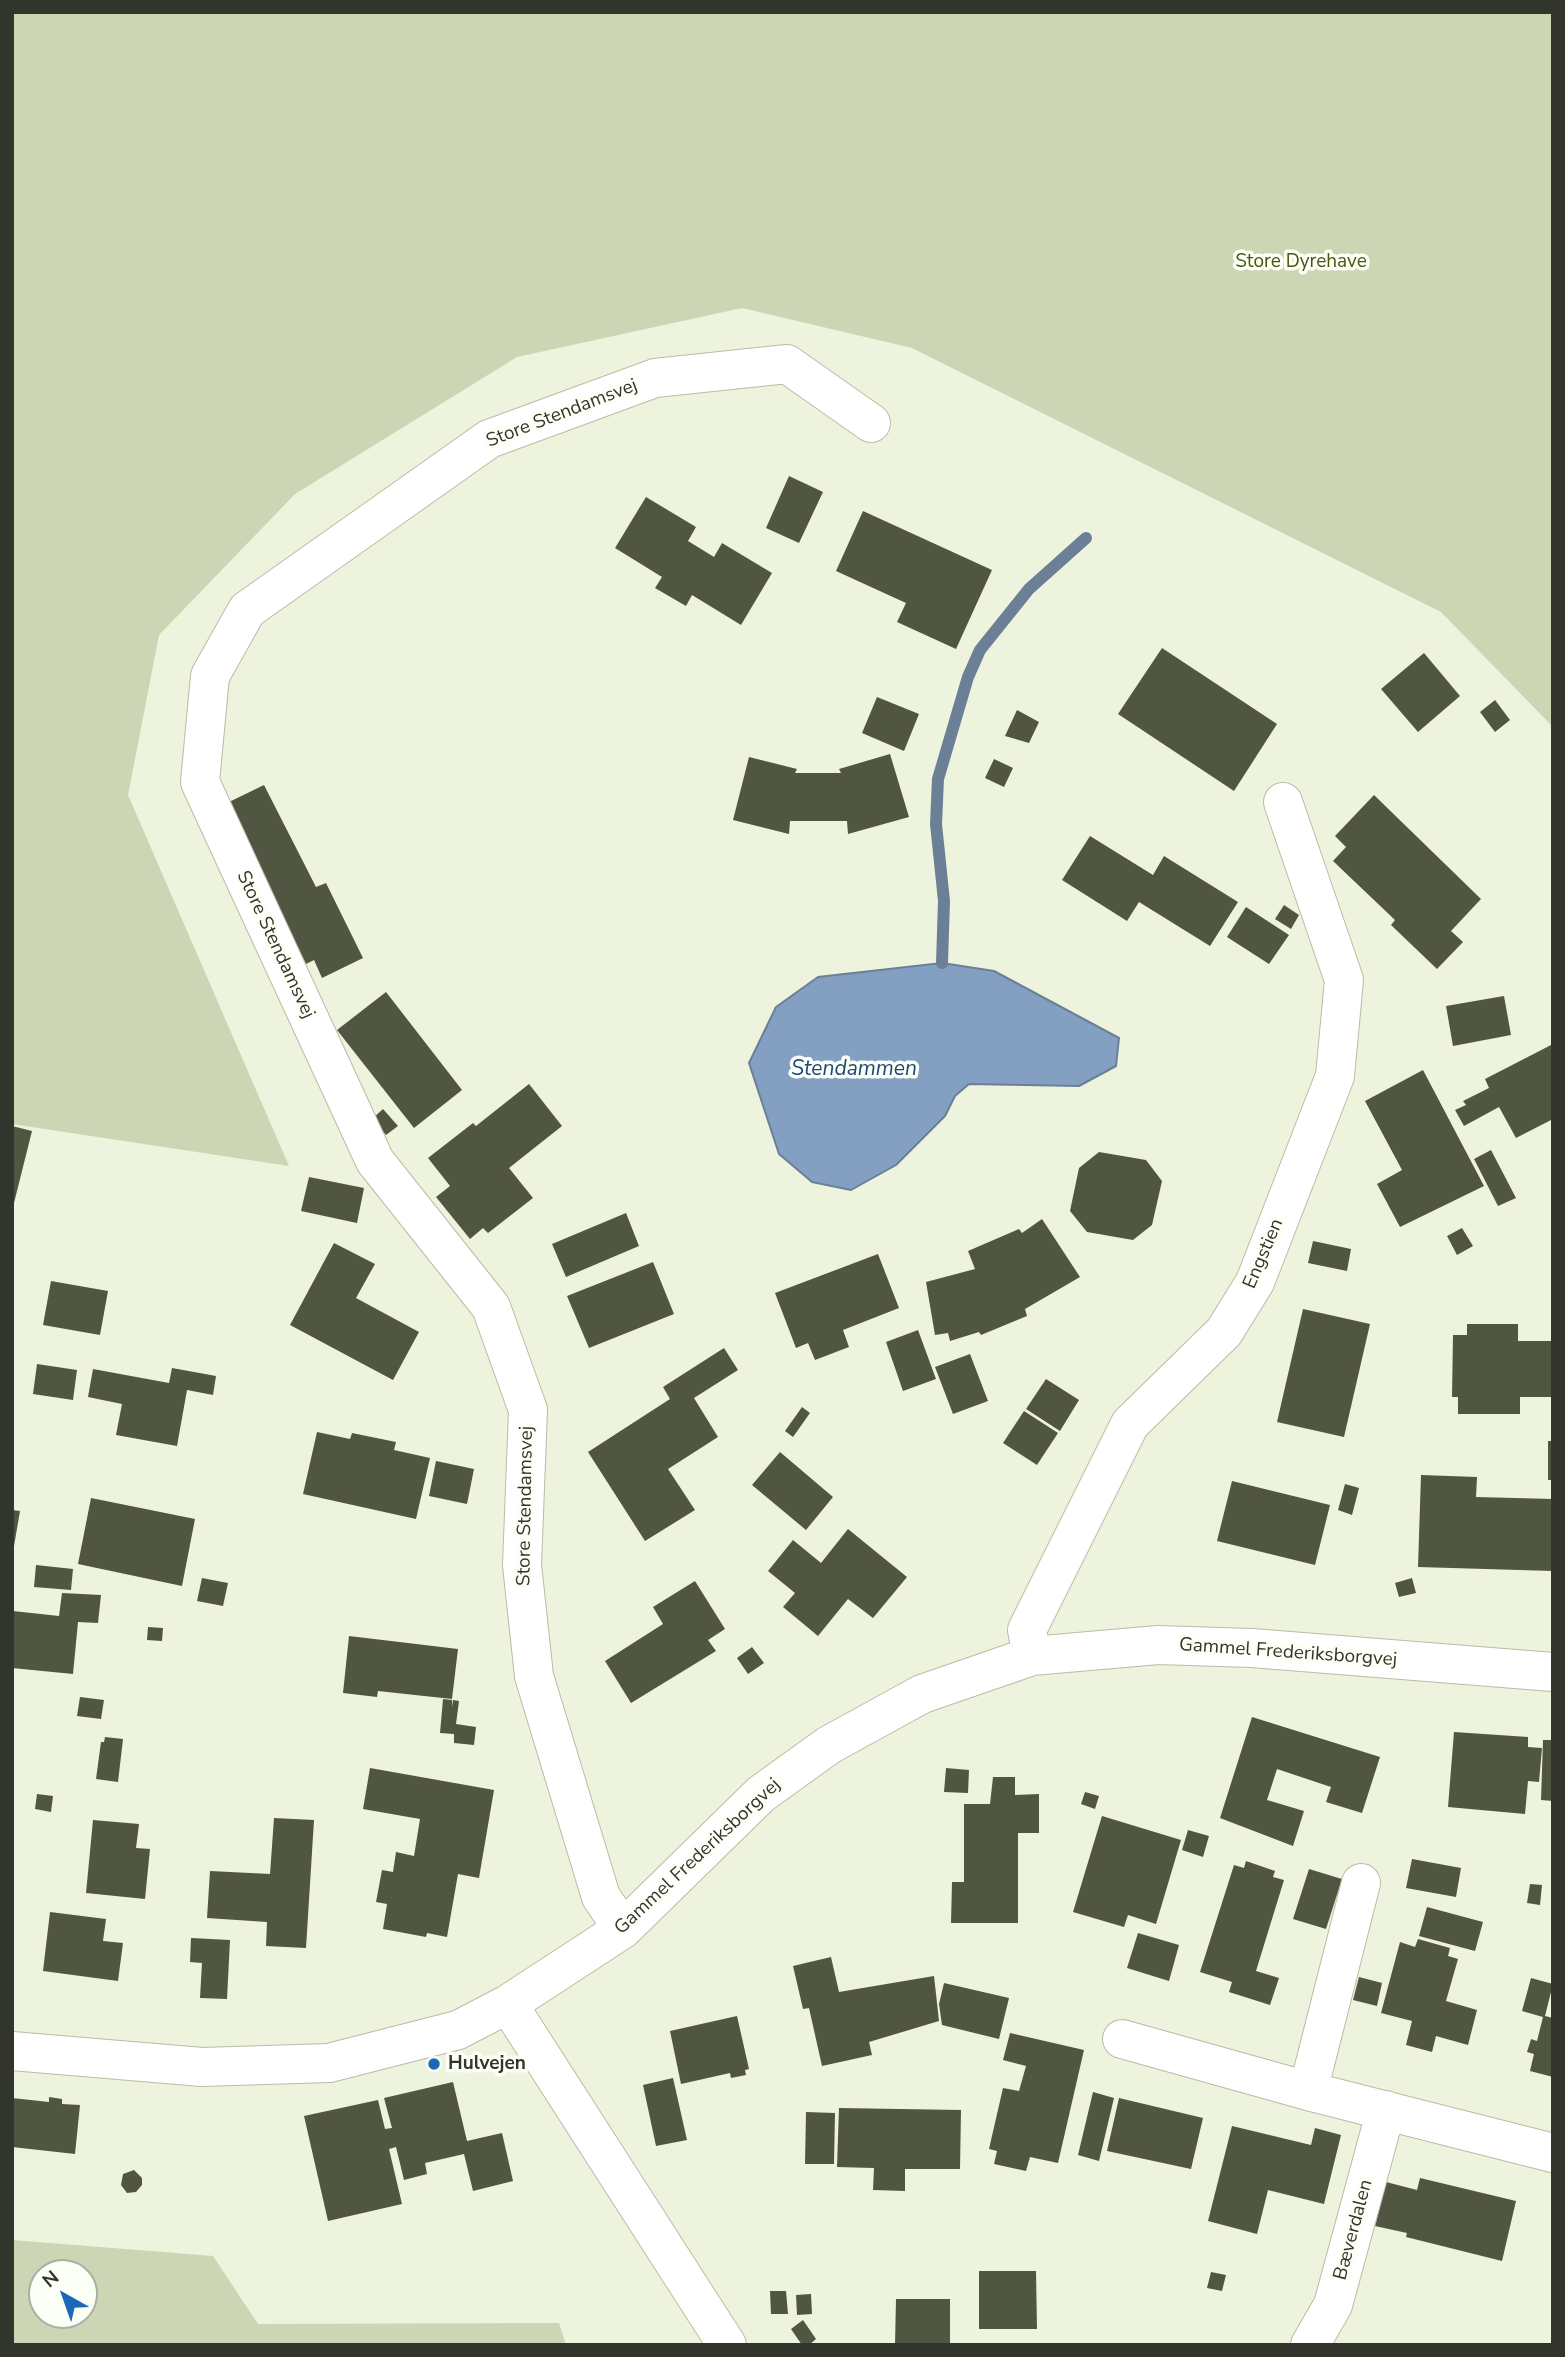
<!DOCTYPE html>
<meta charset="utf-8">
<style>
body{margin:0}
#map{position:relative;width:1565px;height:2357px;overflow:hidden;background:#edf3dc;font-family:"Nunito Sans",sans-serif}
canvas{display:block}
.frame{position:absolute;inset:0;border:14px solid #32352c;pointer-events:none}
.north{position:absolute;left:28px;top:2259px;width:70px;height:70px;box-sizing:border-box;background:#fcfff5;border:2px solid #abaea5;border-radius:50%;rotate:320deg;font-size:19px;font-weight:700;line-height:28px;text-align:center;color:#32352c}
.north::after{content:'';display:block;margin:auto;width:24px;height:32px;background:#1a69b8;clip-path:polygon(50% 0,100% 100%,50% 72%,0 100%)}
</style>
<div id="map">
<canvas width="1565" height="2357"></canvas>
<div class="frame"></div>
<div class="north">N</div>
</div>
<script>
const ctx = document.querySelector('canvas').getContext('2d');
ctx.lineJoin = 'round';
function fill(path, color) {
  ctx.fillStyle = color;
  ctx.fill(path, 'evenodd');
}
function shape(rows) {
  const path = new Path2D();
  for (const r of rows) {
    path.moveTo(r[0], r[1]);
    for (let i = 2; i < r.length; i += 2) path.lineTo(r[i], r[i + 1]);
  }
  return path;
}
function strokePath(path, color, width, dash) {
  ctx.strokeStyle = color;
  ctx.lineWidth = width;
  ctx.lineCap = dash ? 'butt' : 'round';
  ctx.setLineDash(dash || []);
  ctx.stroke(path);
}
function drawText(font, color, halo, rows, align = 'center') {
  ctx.font = font + ' "Nunito Sans",sans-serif';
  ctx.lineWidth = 7;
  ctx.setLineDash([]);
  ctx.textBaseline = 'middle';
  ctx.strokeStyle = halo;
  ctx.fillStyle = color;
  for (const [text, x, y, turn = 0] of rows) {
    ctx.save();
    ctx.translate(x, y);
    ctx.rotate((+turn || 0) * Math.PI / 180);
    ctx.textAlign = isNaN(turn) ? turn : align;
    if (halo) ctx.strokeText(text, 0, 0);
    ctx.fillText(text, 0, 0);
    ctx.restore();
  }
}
fill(shape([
 [12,12,1553,12,1553,727,1441,612,912,348,742,308,517,357,295,494,159,635,128,795,289,1166,12,1124],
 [12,2240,213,2256,258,2324,559,2323,566,2345,12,2345],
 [42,2273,84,2273,84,2315,42,2315]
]), '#ccd5b4');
const water = shape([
 [942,963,994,971,1119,1038,1116,1066,1079,1086,969,1084,955,1096,945,1116,896,1165,851,1190,812,1182,779,1154,749,1063,776,1007,818,977,942,963]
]);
fill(water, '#83a0c3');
strokePath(water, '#6b8096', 2);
strokePath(shape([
 [942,963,944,901,936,824,938,779,968,677,980,650,1029,589,1086,538]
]), '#6b8096', 12);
fill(shape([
 [789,476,823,492,799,543,766,528],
 [646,497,696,527,688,541,714,557,722,543,772,573,741,625,692,595,686,606,655,588,662,577,615,548],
 [863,511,992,570,956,649,897,622,906,603,836,571],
 [1162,648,1277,724,1234,791,1118,714],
 [1424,653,1460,696,1418,732,1381,689],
 [877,697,919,714,904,751,862,733],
 [1495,700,1510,720,1495,732,1480,712],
 [1017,710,1039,722,1029,743,1005,736],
 [890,754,909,817,848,834,847,821,790,821,789,834,733,820,749,757,797,769,795,773,841,773,839,769],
 [994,759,1013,768,1004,787,985,778],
 [264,785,316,887,326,883,363,958,322,978,314,960,306,964,227,803],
 [1374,795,1481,899,1451,931,1463,942,1437,969,1391,925,1395,920,1333,861,1346,847,1335,836],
 [1090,836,1153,875,1164,856,1238,902,1210,946,1139,902,1127,921,1062,880],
 [1284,905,1299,915,1291,929,1275,919],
 [1246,907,1289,935,1269,964,1227,937],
 [386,992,462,1090,414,1128,337,1030],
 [1504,996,1511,1035,1453,1046,1446,1006],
 [1553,1044,1553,1119,1516,1138,1499,1107,1464,1126,1455,1110,1466,1105,1463,1101,1489,1088,1485,1079],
 [1423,1070,1484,1186,1400,1227,1377,1184,1402,1170,1365,1101],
 [529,1084,562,1126,509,1168,533,1198,488,1233,483,1228,470,1239,436,1197,450,1186,428,1158,473,1123,476,1126],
 [383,1109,398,1126,386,1135,372,1119],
 [12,1126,32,1131,13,1207,12,1207],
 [1491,1150,1516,1198,1498,1206,1474,1159],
 [1099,1152,1146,1160,1162,1181,1152,1225,1133,1240,1087,1232,1070,1211,1079,1168],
 [309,1177,364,1188,357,1223,301,1211],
 [626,1213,639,1246,566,1277,552,1244],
 [1042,1219,1080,1277,1025,1309,1027,1316,981,1335,979,1332,950,1341,948,1333,935,1335,926,1282,975,1269,968,1251,1019,1229,1022,1233],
 [1462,1228,1473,1246,1457,1255,1447,1236],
 [1313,1241,1351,1249,1347,1271,1308,1263],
 [334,1243,375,1264,356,1298,419,1332,393,1380,290,1325],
 [878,1254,899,1308,843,1330,849,1347,815,1360,808,1343,796,1348,775,1293],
 [653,1262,674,1314,589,1348,567,1296],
 [51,1281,108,1291,100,1335,43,1325],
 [1303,1309,1370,1324,1344,1437,1277,1422],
 [1467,1324,1518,1324,1518,1341,1553,1341,1553,1397,1520,1397,1520,1414,1458,1414,1458,1397,1452,1397,1453,1335,1467,1335],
 [918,1330,936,1379,903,1391,886,1342],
 [724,1348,738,1370,694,1398,718,1437,668,1469,695,1510,645,1541,588,1452,670,1399,663,1387],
 [970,1354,988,1401,953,1414,935,1367],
 [37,1364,77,1370,73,1400,33,1394],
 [172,1368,216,1376,213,1395,187,1390,177,1446,116,1435,122,1404,88,1397,93,1369,169,1383],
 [1046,1379,1079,1400,1060,1431,1026,1409],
 [802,1407,810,1413,793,1437,785,1431],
 [1024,1411,1058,1433,1037,1465,1003,1443],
 [317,1432,350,1439,352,1433,396,1442,394,1450,430,1458,416,1519,303,1494],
 [1548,1441,1553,1441,1553,1480,1548,1480],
 [780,1452,833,1497,806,1530,752,1485],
 [436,1461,474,1469,467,1504,429,1496],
 [1421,1475,1477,1477,1476,1497,1553,1499,1553,1571,1418,1567],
 [1232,1481,1330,1505,1315,1565,1217,1541],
 [1345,1484,1359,1488,1352,1515,1338,1510],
 [91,1498,195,1519,182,1586,78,1564],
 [12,1510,20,1511,14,1546,12,1546],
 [848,1529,907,1577,873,1618,848,1599,818,1636,783,1607,795,1593,768,1571,793,1540,821,1563],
 [36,1565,73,1569,71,1590,34,1587],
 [202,1578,228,1583,223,1606,197,1601],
 [1412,1578,1416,1593,1399,1597,1395,1583],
 [695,1581,725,1629,708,1640,716,1651,631,1703,605,1661,663,1624,653,1607],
 [62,1593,101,1595,98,1623,78,1622,73,1674,12,1668,13,1611,59,1616],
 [148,1627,163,1628,162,1641,147,1640],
 [349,1636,458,1649,452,1699,378,1691,377,1697,343,1693],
 [752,1647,764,1663,748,1674,737,1658],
 [80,1697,104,1700,101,1719,77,1716],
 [443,1699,452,1700,452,1707,453,1700,459,1701,456,1724,476,1727,474,1745,454,1743,454,1734,440,1733],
 [1252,1717,1380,1757,1362,1813,1326,1802,1331,1787,1277,1769,1267,1800,1304,1811,1293,1846,1220,1818],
 [1454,1732,1528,1737,1528,1747,1542,1748,1539,1782,1528,1781,1525,1814,1448,1807],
 [105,1737,123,1739,118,1782,96,1779,101,1742,104,1742],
 [1543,1740,1553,1740,1553,1801,1541,1800],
 [370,1768,494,1790,479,1878,458,1874,447,1937,427,1933,426,1937,383,1929,387,1904,376,1902,382,1870,393,1872,396,1852,414,1856,420,1819,363,1809],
 [946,1768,969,1770,968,1793,944,1792],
 [993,1777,1015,1777,1015,1795,1039,1794,1039,1833,1018,1833,1018,1923,951,1923,952,1882,964,1882,964,1804,990,1804],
 [1085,1792,1099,1796,1095,1809,1081,1804],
 [37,1794,53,1796,51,1812,35,1809],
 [1102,1816,1181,1840,1156,1924,1128,1915,1124,1927,1073,1912],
 [274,1818,314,1820,306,1948,266,1946,267,1922,207,1918,210,1871,270,1874],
 [93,1820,139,1824,136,1848,150,1849,145,1899,86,1893],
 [1188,1830,1209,1836,1203,1857,1182,1850],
 [1412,1859,1461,1868,1456,1897,1406,1888],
 [1246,1861,1275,1871,1273,1877,1284,1880,1256,1971,1279,1978,1270,2005,1229,1992,1232,1982,1200,1972,1234,1865,1244,1868],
 [1309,1869,1342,1879,1326,1929,1293,1919],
 [1530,1884,1542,1885,1540,1905,1527,1903],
 [1427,1907,1483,1922,1475,1951,1419,1936],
 [50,1912,106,1919,103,1941,123,1943,118,1981,43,1971],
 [1138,1933,1179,1945,1169,1981,1127,1968],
 [191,1938,230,1940,227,1999,200,1998,202,1963,190,1962],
 [1418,1939,1450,1948,1448,1956,1458,1959,1446,2001,1477,2010,1468,2045,1436,2036,1432,2052,1406,2045,1412,2021,1381,2013,1400,1942,1415,1947],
 [831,1957,839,1992,934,1976,939,2021,869,2042,872,2055,822,2066,809,2008,803,2009,793,1966],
 [1359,1977,1382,1983,1377,2006,1353,2000],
 [1531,1978,1553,1984,1545,2016,1553,2018,1553,2077,1530,2071,1534,2054,1527,2052,1531,2039,1537,2041,1543,2017,1522,2011],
 [944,1983,1009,1998,999,2039,942,2025,939,2004],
 [737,2016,749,2069,745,2070,746,2075,731,2078,730,2073,681,2084,670,2031],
 [1010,2033,1084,2050,1058,2163,1030,2157,1026,2171,994,2164,997,2151,989,2149,1003,2088,1019,2091,1026,2066,1003,2060],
 [673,2078,687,2140,656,2146,643,2085],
 [453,2082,467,2141,502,2133,513,2181,473,2191,464,2154,425,2163,427,2174,404,2180,396,2147,389,2149,402,2204,328,2221,304,2116,378,2100,385,2129,392,2128,384,2098],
 [1093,2092,1114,2098,1099,2161,1078,2155],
 [49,2097,62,2099,62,2104,80,2105,75,2154,12,2147,12,2098,49,2102],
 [1119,2098,1203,2118,1191,2169,1107,2151],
 [839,2108,961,2110,960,2169,905,2169,905,2191,873,2190,874,2168,837,2167],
 [806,2112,835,2113,834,2164,805,2164],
 [1232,2126,1311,2145,1315,2128,1341,2135,1324,2204,1268,2190,1257,2234,1208,2221],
 [134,2170,142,2178,142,2185,136,2192,127,2193,121,2185,123,2174],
 [1420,2178,1516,2201,1502,2261,1406,2237,1407,2233,1375,2226,1386,2182,1417,2190],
 [979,2271,1036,2271,1037,2329,979,2329],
 [1211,2272,1226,2275,1222,2291,1207,2288],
 [770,2291,786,2291,788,2314,771,2314],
 [811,2294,812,2314,797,2315,796,2295],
 [896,2299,950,2299,950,2345,895,2345],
 [803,2320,816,2339,809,2345,802,2345,791,2329]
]), '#515642');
const minor = shape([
 [1032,1656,1027,1630,1130,1424,1224,1332,1255,1282,1335,1076,1344,980,1283,802],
 [623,1929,601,1897,534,1676,522,1565,528,1410,491,1307,375,1161,200,782,210,676,247,610,489,439,655,378,787,364,871,423],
 [508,2004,727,2345],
 [1122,2039,1308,2091,1553,2153],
 [12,2051,202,2067,329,2063,458,2030,508,2004,623,1929,761,1794,829,1745,922,1694,1032,1656,1158,1645,1252,1648,1553,1672],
 [1308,2091,1361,1883],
 [1310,2345,1333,2305,1386,2110]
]);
strokePath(minor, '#b7bda7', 40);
strokePath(minor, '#fff', 38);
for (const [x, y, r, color] of [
 [434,2064,7,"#1a69b8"]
]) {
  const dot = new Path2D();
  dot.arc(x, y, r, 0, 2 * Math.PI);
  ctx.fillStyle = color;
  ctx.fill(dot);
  strokePath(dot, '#fcfff5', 2.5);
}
drawText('19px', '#4a5612', '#fcfff5', [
 ["Store Dyrehave",1301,262]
]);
drawText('19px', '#32352c', '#fcfff5', [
 ["Store Stendamsvej",562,414,-21],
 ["Store Stendamsvej",275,945,65],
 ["Engstien",1264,1254,-67],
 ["Store Stendamsvej",526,1506,-89],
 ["Gammel Frederiksborgvej",1288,1653,4],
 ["Gammel Frederiksborgvej",698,1857,-43],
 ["Bæverdalen",1354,2230,-75]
]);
drawText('bold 19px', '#32352c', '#fcfff5', [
 ["Hulvejen",448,2064]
], 'left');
drawText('italic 21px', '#1e4877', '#fcfff5', [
 ["Stendammen",854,1070]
]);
</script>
